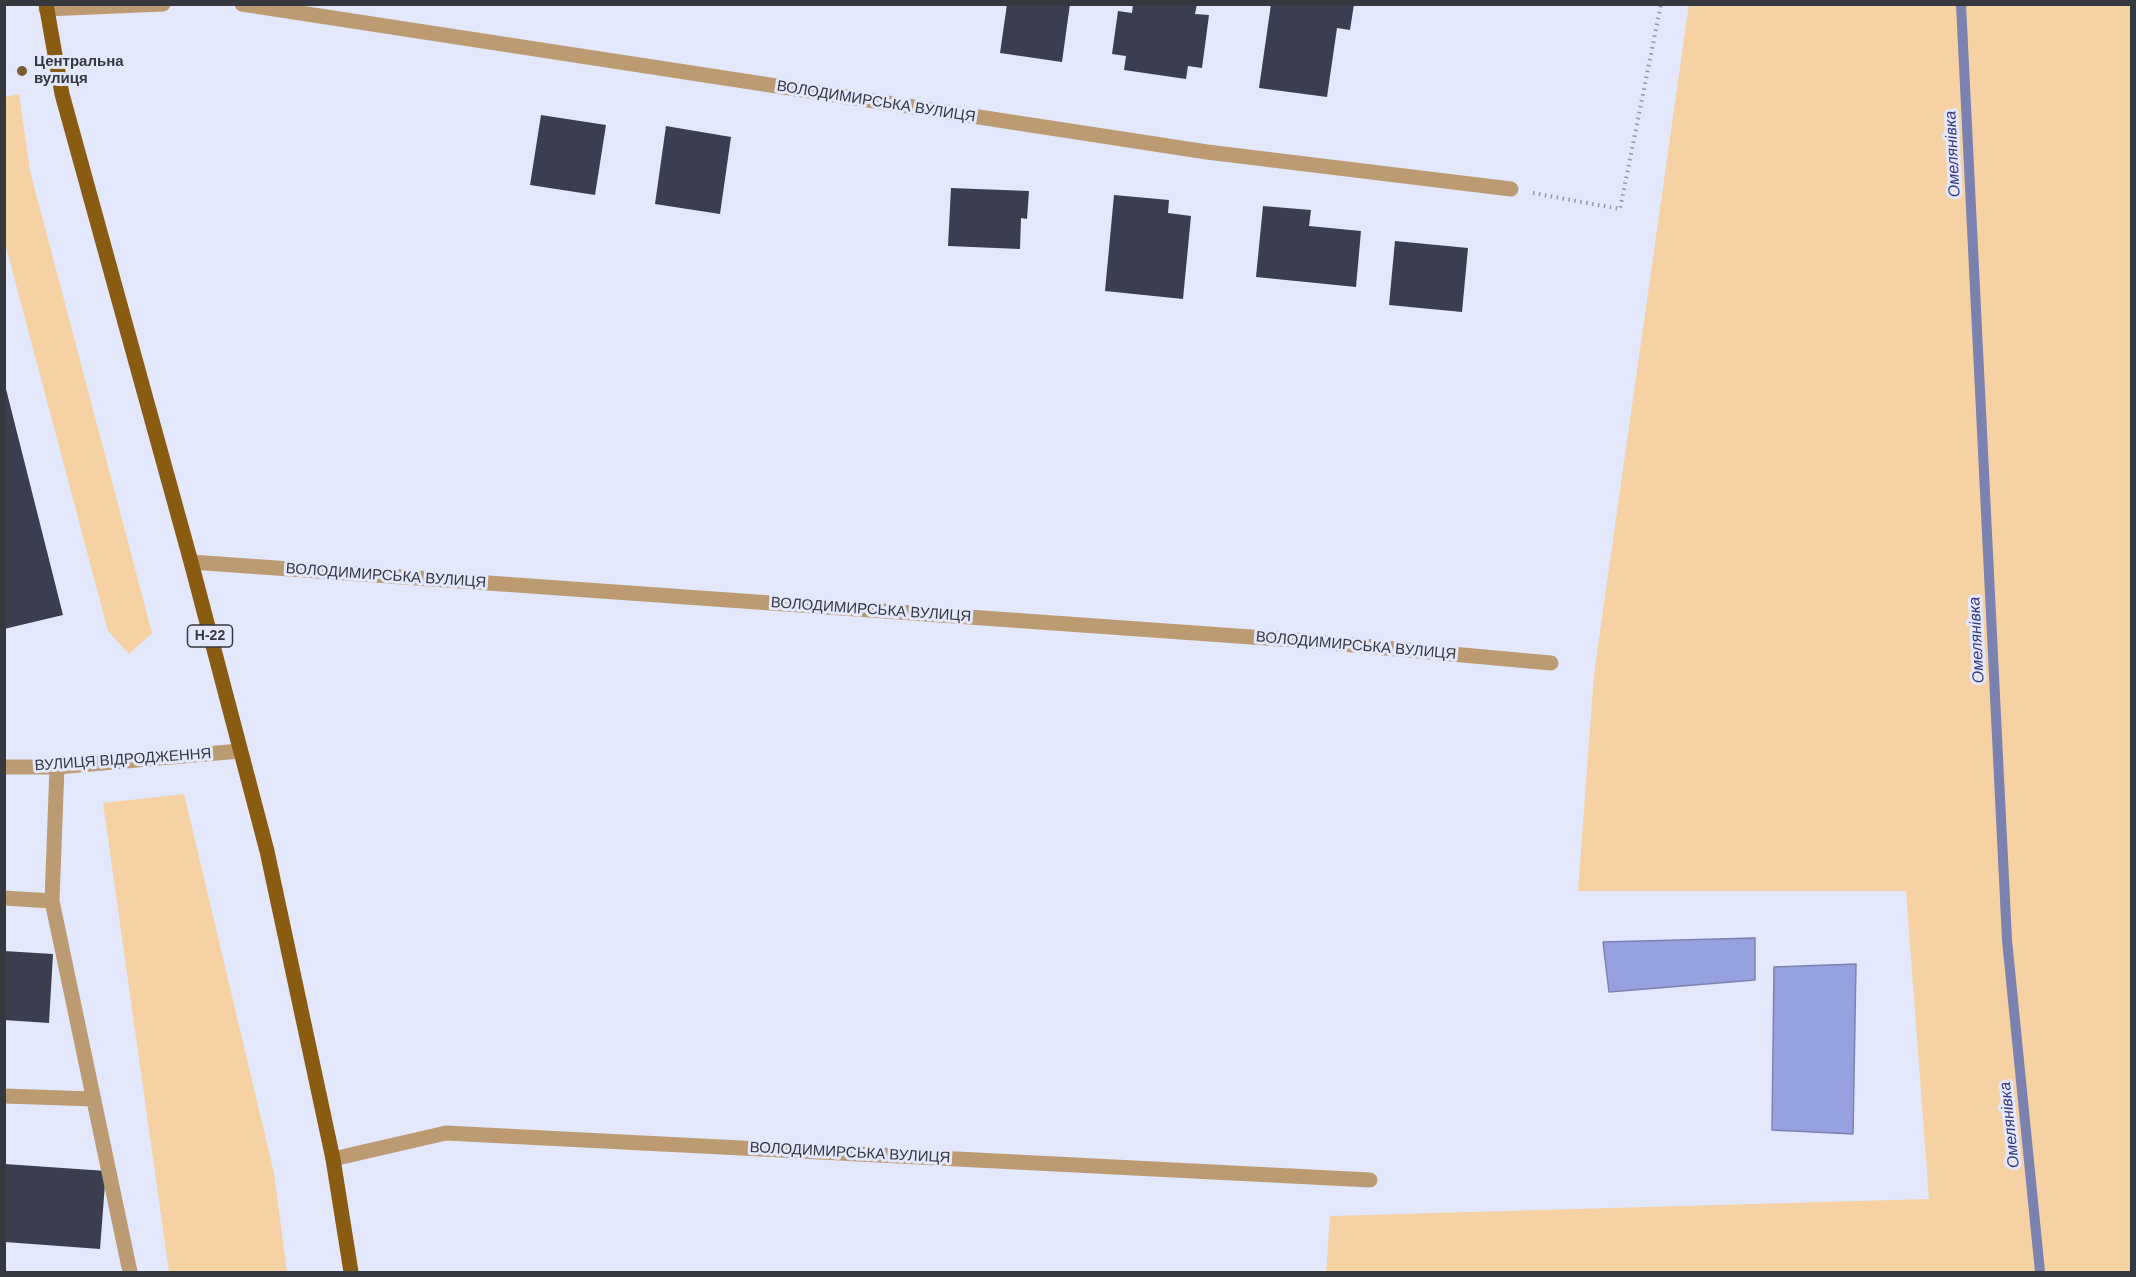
<!DOCTYPE html>
<meta charset="utf-8">
<style>
body{margin:0}
#map{position:relative;width:2136px;height:1277px;overflow:hidden;background:#e4e8fd;font-family:Helvetica,sans-serif}
canvas{display:block}
.frame{position:absolute;inset:0;border:6px solid #363840;pointer-events:none}
</style>
<div id="map">
<canvas width="2136" height="1277"></canvas>
<div class="frame"></div>
</div>
<script>
const ctx = document.querySelector('canvas').getContext('2d');
ctx.lineJoin = 'round';
function fill(path, color) {
  ctx.fillStyle = color;
  ctx.fill(path, 'evenodd');
}
function shape(rows) {
  const path = new Path2D();
  for (const r of rows) {
    path.moveTo(r[0], r[1]);
    for (let i = 2; i < r.length; i += 2) path.lineTo(r[i], r[i + 1]);
  }
  return path;
}
function strokePath(path, color, width, dash) {
  ctx.strokeStyle = color;
  ctx.lineWidth = width;
  ctx.lineCap = dash ? 'butt' : 'round';
  ctx.setLineDash(dash || []);
  ctx.stroke(path);
}
function drawText(font, color, halo, rows, align = 'center') {
  ctx.font = font + ' Helvetica,sans-serif';
  ctx.lineWidth = 6;
  ctx.setLineDash([]);
  ctx.textBaseline = 'middle';
  ctx.strokeStyle = halo;
  ctx.fillStyle = color;
  for (const [text, x, y, turn = 0] of rows) {
    ctx.save();
    ctx.translate(x, y);
    ctx.rotate((+turn || 0) * Math.PI / 180);
    ctx.textAlign = isNaN(turn) ? turn : align;
    if (halo) ctx.strokeText(text, 0, 0);
    ctx.fillText(text, 0, 0);
    ctx.restore();
  }
}
fill(shape([
 [1689,4,2131,5,2131,1272,1326,1272,1330,1216,1929,1199,1906,891,1578,891,1594,674],
 [19,94,30,171,152,633,129,654,108,631,5,243,5,97],
 [184,794,274,1173,287,1272,169,1272,103,803]
]), '#f5d1a4');
const water = shape([
 [1755,938,1755,980,1609,992,1603,942,1755,938],
 [1856,964,1853,1134,1772,1130,1774,967,1856,964]
]);
fill(water, '#98a1df');
strokePath(water, '#7b82af', 1.5);
strokePath(shape([
 [1961,4,2007,940,2040,1272]
]), '#7b82af', 10);
fill(shape([
 [1007,4,1070,4,1062,62,1000,53],
 [1133,4,1197,4,1195,14,1209,15,1202,68,1188,66,1186,79,1124,70,1126,56,1112,54,1118,11,1132,13],
 [1271,4,1354,4,1350,30,1337,28,1327,97,1259,88],
 [541,115,606,125,595,195,530,185],
 [666,126,731,137,720,214,655,204],
 [951,188,1029,191,1027,219,1021,218,1020,249,948,246],
 [1114,195,1169,200,1168,213,1191,216,1183,299,1105,291],
 [1263,206,1311,210,1309,226,1361,231,1356,287,1256,277],
 [1395,241,1468,248,1462,312,1389,305],
 [4,381,63,615,4,629],
 [4,951,53,954,49,1023,4,1020],
 [5,1164,106,1171,100,1249,5,1242]
]), '#3b3e4f');
strokePath(shape([
 [1533,193,1620,209,1661,4]
]), '#9295a4', 4, [1.5, 4.5]);
strokePath(shape([
 [4,898,52,901,57,767],
 [52,901,130,1272],
 [4,1096,94,1099]
]), '#bc9b73', 15);
strokePath(shape([
 [242,4,1207,152,1511,189],
 [46,9,163,4],
 [191,562,1308,641,1551,663],
 [4,767,57,767,240,751],
 [333,1159,446,1133,1370,1180]
]), '#bc9b73', 15);
strokePath(shape([
 [46,4,62,94,191,562,267,851,333,1159,351,1272]
]), '#8a5c12', 15);
for (const [x, y, r, color] of [
 [22,71,6,"#7b5b31"]
]) {
  const dot = new Path2D();
  dot.arc(x, y, r, 0, 2 * Math.PI);
  ctx.fillStyle = color;
  ctx.fill(dot);
  strokePath(dot, '#e4e8fd', 2);
}
for (const [x, y, w] of [
 [210,636,45]
]) {
  const box = new Path2D();
  box.roundRect(x - w / 2, y - 11, w, 22, 4.5);
  ctx.fillStyle = '#e4e8fd';
  ctx.fill(box);
  strokePath(box, '#363840', 1.5);
}
drawText('bold 14px', '#363840', null, [
 ["Н-22",210,636]
]);
drawText('bold 15px', '#363840', '#e4e8fd', [
 ["Центральна",34,62],
 ["вулиця",34,79]
], 'left');
drawText('15px', '#363840', '#e4e8fd', [
 ["ВОЛОДИМИРСЬКА ВУЛИЦЯ",876,102,9],
 ["ВОЛОДИМИРСЬКА ВУЛИЦЯ",386,576,4],
 ["ВОЛОДИМИРСЬКА ВУЛИЦЯ",871,610,4],
 ["ВОЛОДИМИРСЬКА ВУЛИЦЯ",1356,646,5],
 ["ВУЛИЦЯ ВІДРОДЖЕННЯ",123,760,-4],
 ["ВОЛОДИМИРСЬКА ВУЛИЦЯ",850,1153,3]
]);
drawText('italic 16px', '#34367f', '#e4e8fd', [
 ["Омелянівка",1953,154,-93],
 ["Омелянівка",1977,640,-93],
 ["Омелянівка",2010,1125,-96]
]);
</script>
